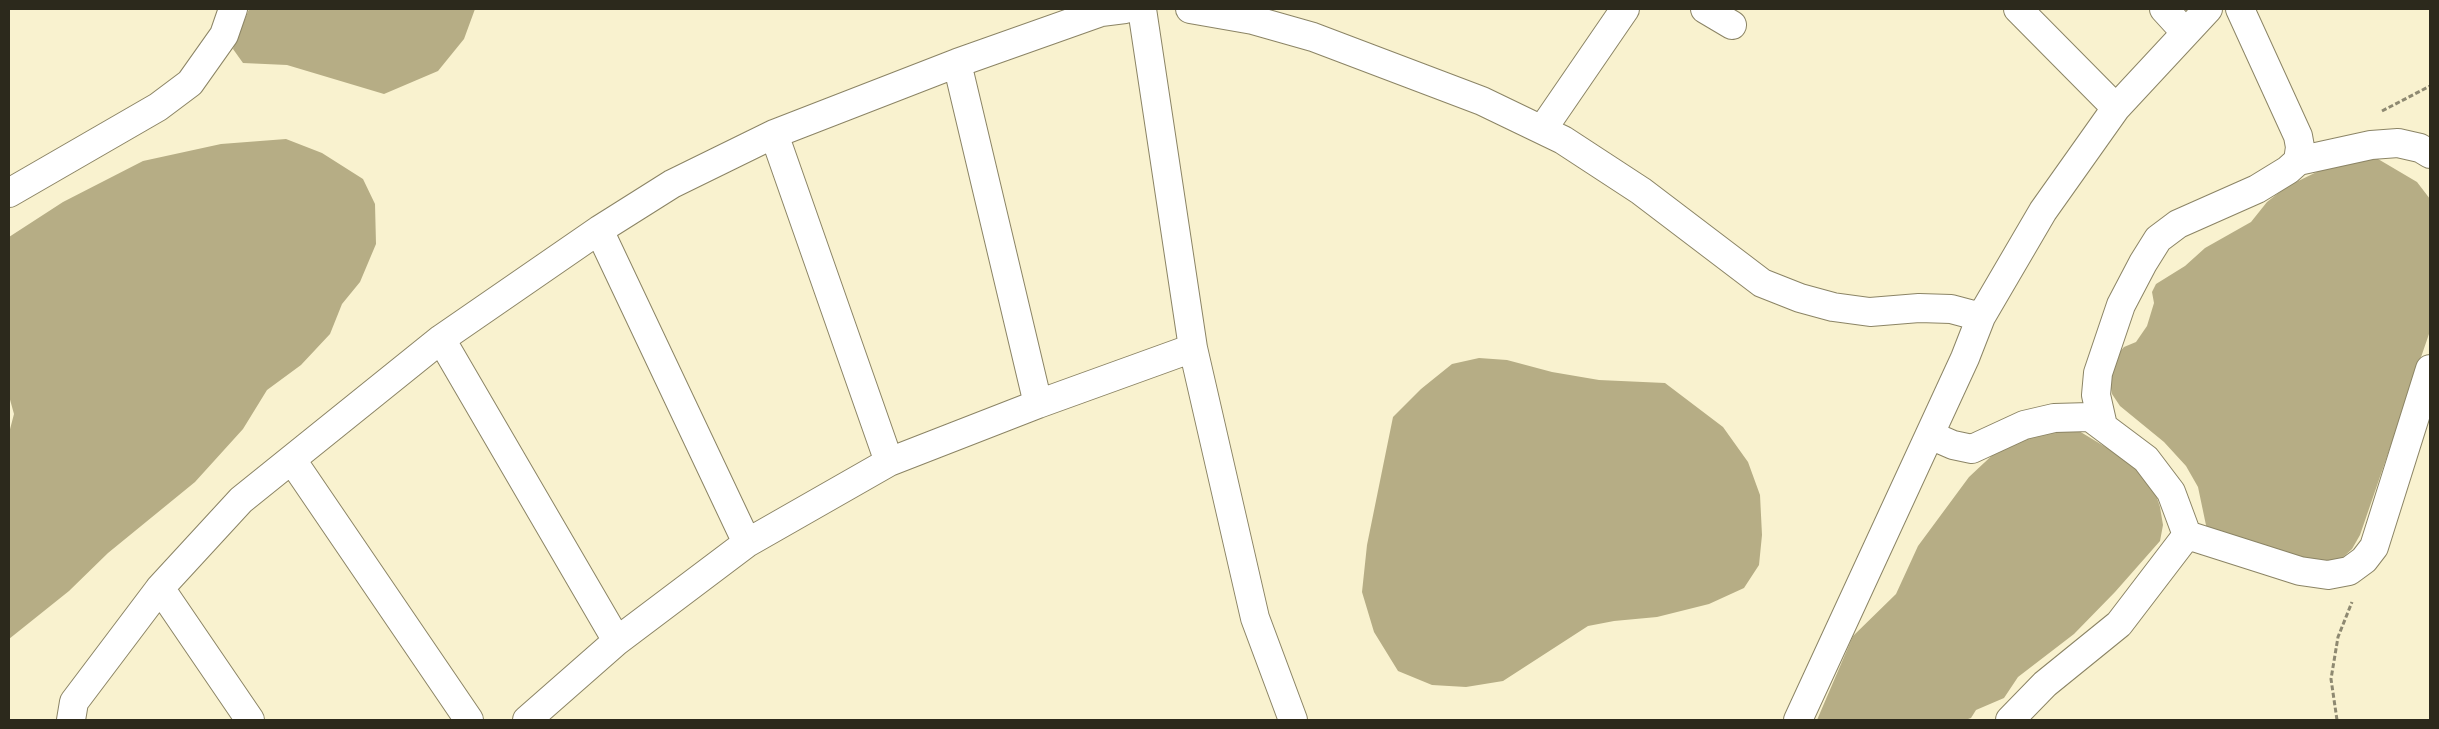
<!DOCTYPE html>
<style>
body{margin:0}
#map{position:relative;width:2439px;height:729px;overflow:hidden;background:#f9f2cf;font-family:"Source Sans 3",sans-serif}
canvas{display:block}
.frame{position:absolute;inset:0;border:10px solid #2c291c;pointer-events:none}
</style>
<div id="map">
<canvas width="2439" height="729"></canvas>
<div class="frame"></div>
</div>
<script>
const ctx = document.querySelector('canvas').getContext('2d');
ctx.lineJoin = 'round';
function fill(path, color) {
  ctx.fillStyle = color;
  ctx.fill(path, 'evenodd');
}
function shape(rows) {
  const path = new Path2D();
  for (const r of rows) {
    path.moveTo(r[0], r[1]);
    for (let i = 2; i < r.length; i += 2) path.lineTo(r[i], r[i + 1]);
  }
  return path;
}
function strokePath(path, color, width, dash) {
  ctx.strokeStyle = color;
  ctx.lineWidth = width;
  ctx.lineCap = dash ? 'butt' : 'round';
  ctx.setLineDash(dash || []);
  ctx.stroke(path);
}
fill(shape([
 [249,9,475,9,464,39,438,71,384,94,287,65,243,63,233,49],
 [286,139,322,153,363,179,375,204,376,244,360,282,342,304,330,334,301,365,267,390,243,429,195,482,108,553,69,591,9,639,9,433,14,414,9,396,9,237,63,202,143,161,221,144],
 [2367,157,2378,159,2417,182,2430,199,2430,331,2360,535,2352,549,2341,559,2313,565,2207,530,2198,487,2186,466,2164,442,2120,406,2112,394,2109,376,2116,356,2124,347,2136,342,2147,326,2154,303,2152,292,2156,284,2185,266,2205,248,2251,222,2267,202,2286,187,2333,164],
 [1479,358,1507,360,1552,372,1599,380,1665,383,1723,427,1748,462,1760,495,1762,535,1759,565,1744,588,1709,604,1657,617,1614,621,1588,626,1503,681,1466,687,1432,685,1398,671,1374,632,1362,592,1367,545,1393,417,1421,389,1452,364],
 [2074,428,2132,463,2153,486,2160,507,2163,525,2160,541,2115,592,2074,634,2018,677,2004,698,1976,710,1971,718,1965,720,1817,720,1853,636,1896,594,1918,546,1969,477,2000,448,2022,437]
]), '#b6ad85');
const minor = shape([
 [1142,9,1193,348,1255,618,1293,720],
 [1190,9,1253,20,1313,37,1482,101,1563,140,1641,191,1762,283,1800,298,1833,307,1870,312,1919,308,1951,309,1981,317],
 [1705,9,1732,25],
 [2018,9,2116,108],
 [2164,9,2185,32],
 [957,63,1038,404],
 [1542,130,1625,9],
 [774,134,889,462],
 [2298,161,2371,145,2398,143,2420,148,2430,154],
 [9,193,158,107,190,83,224,35,233,9],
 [599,230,747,543],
 [441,339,617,641],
 [2103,426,2096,395,2098,373,2121,305,2143,263,2158,239,2178,224,2257,189,2288,170,2298,161,2300,147,2298,136,2240,9],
 [1930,435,1953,445,1972,449,2024,425,2054,418,2090,417,2146,459,2171,492,2187,535,2119,624,2045,684,2010,720],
 [292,460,469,720],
 [2187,535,2300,571,2328,575,2349,571,2364,560,2374,547,2430,369],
 [160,588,250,720],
 [71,720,74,702,160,588,241,500,441,339,599,230,672,184,774,134,957,63,1101,12,1125,9],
 [527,720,617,641,747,543,889,462,1038,404,1193,348],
 [1798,720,1965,358,1981,317,2043,211,2116,108,2208,9]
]);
strokePath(minor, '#8b8465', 30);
strokePath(shape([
 [2382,111,2430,86],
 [2337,720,2331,679,2338,637,2352,602]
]), '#8e8971', 3, [5, 2.5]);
strokePath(minor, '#fff', 28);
</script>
